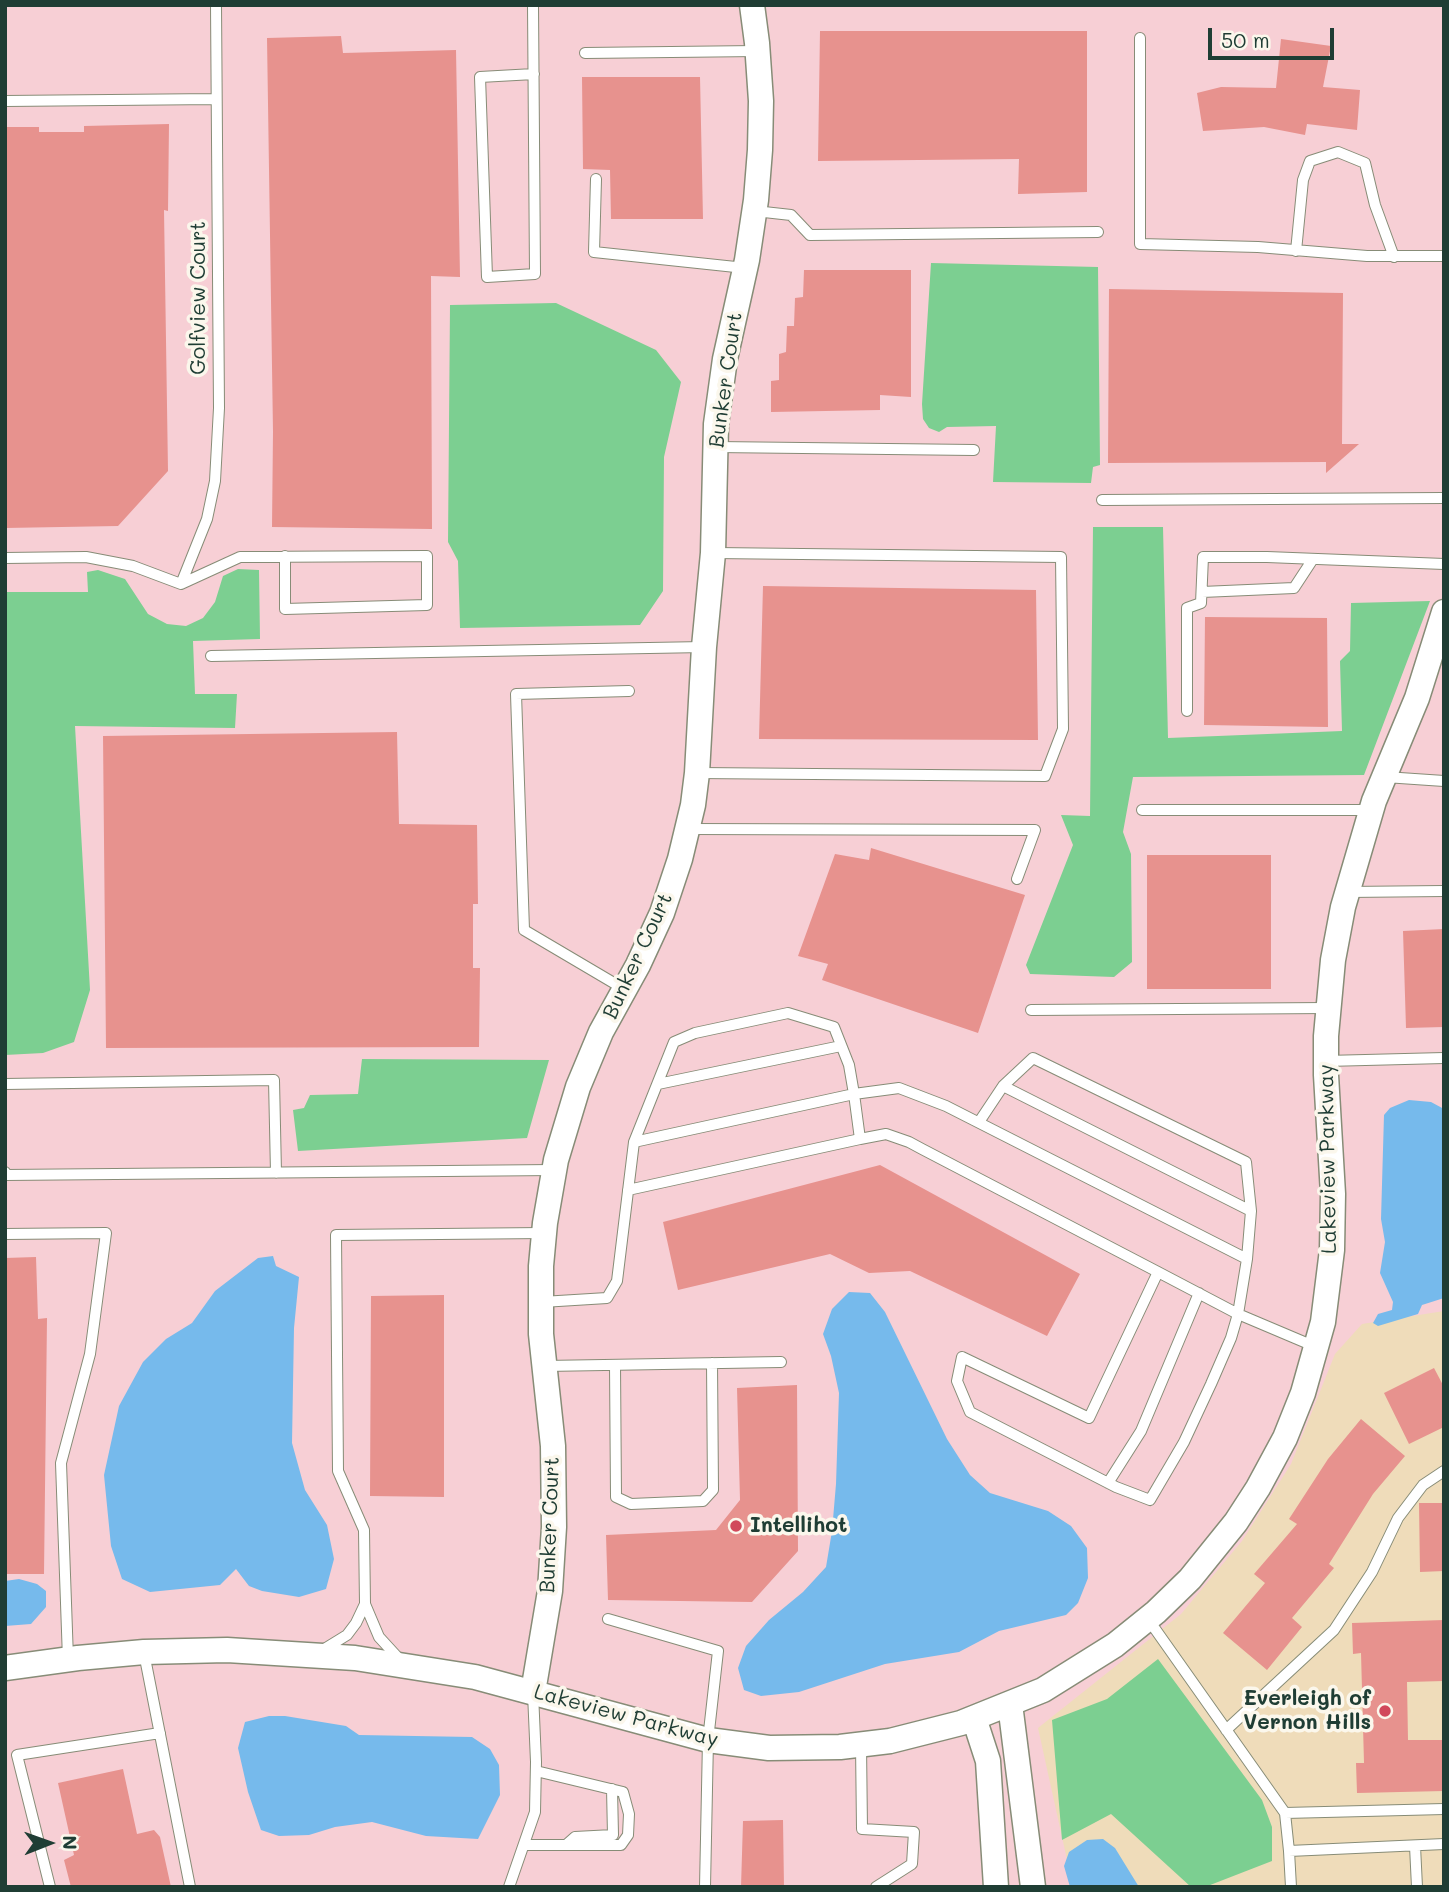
<!DOCTYPE html>
<style>
body{margin:0}
#map{position:relative;width:1449px;height:1892px;overflow:hidden;background:#efdcba;font-family:Mali,sans-serif}
canvas{display:block}
.frame{position:absolute;inset:0;border:7px solid #1f3d34;pointer-events:none}
.north{position:absolute;left:14px;top:1808px;width:70px;height:70px;-webkit-text-stroke:5px #fbf7ec;paint-order:stroke;rotate:89deg;font-size:19px;font-weight:700;line-height:28px;text-align:center;color:#1f3d34}
.north::after{content:'';display:block;margin:auto;width:24px;height:32px;background:#1f3d34;clip-path:polygon(50% 0,100% 100%,50% 72%,0 100%)}
.scale{position:absolute;left:1208px;top:28px;width:126px;height:32px;box-sizing:border-box;border:4px solid #1f3d34;border-top:0;padding-left:9px;font-size:21px;line-height:24px;white-space:nowrap;color:#1f3d34;-webkit-text-stroke:5px #fbf7ec;paint-order:stroke}
</style>
<div id="map">
<canvas width="1449" height="1892"></canvas>
<div class="frame"></div>
<div class="north">N</div>
<div class="scale">50 m</div>
</div>
<script>
const ctx = document.querySelector('canvas').getContext('2d');
ctx.lineJoin = 'round';
function fill(path, color) {
  ctx.fillStyle = color;
  ctx.fill(path, 'evenodd');
}
function shape(rows) {
  const path = new Path2D();
  for (const r of rows) {
    path.moveTo(r[0], r[1]);
    for (let i = 2; i < r.length; i += 2) path.lineTo(r[i], r[i + 1]);
  }
  return path;
}
function strokePath(path, color, width, dash) {
  ctx.strokeStyle = color;
  ctx.lineWidth = width;
  ctx.lineCap = dash ? 'butt' : 'round';
  ctx.setLineDash(dash || []);
  ctx.stroke(path);
}
function drawText(font, color, halo, rows, align = 'center') {
  ctx.font = font + ' Mali,sans-serif';
  ctx.lineWidth = 7;
  ctx.setLineDash([]);
  ctx.textBaseline = 'middle';
  ctx.strokeStyle = halo;
  ctx.fillStyle = color;
  for (const [text, x, y, turn = 0] of rows) {
    ctx.save();
    ctx.translate(x, y);
    ctx.rotate((+turn || 0) * Math.PI / 180);
    ctx.textAlign = isNaN(turn) ? turn : align;
    if (halo) ctx.strokeText(text, 0, 0);
    ctx.fillText(text, 0, 0);
    ctx.restore();
  }
}
fill(shape([
 [5,5,1444,5,1444,1311,1362,1324,1335,1354,1291,1464,1242,1541,1181,1614,1038,1728,1073,1887,5,1887]
]), '#f7cfd5');
fill(shape([
 [931,263,1098,267,1100,465,1093,467,1091,483,993,482,996,426,947,427,939,432,929,428,923,419,922,404],
 [556,303,656,350,681,382,664,457,663,591,640,625,460,628,458,561,448,542,450,305],
 [1093,527,1163,527,1168,738,1342,731,1340,661,1350,651,1351,603,1430,601,1364,775,1133,777,1123,832,1131,854,1132,962,1114,977,1030,974,1026,965,1073,845,1061,815,1090,816],
 [238,569,259,570,260,639,193,641,195,694,237,694,235,728,75,726,90,990,74,1042,43,1053,5,1055,5,592,88,592,87,572,98,570,125,579,148,614,167,624,186,626,203,618,215,602,223,576],
 [362,1059,549,1060,527,1138,298,1151,293,1110,304,1108,310,1095,358,1094],
 [1158,1659,1262,1800,1272,1827,1272,1861,1205,1887,1191,1887,1111,1814,1062,1840,1052,1720,1107,1699]
]), '#7ccf91');
fill(shape([
 [1409,1100,1431,1102,1444,1109,1444,1298,1422,1305,1418,1314,1378,1326,1373,1323,1378,1314,1392,1310,1393,1302,1380,1273,1385,1242,1381,1219,1384,1115,1390,1108],
 [273,1256,276,1266,299,1277,294,1328,292,1443,305,1490,327,1525,334,1559,326,1589,299,1597,262,1591,249,1586,236,1569,220,1585,150,1592,122,1579,111,1546,104,1475,119,1406,143,1362,166,1339,192,1323,215,1291,258,1258],
 [849,1292,870,1293,885,1312,947,1439,970,1475,990,1493,1048,1511,1071,1526,1087,1548,1088,1578,1078,1603,1066,1615,999,1631,959,1652,885,1664,799,1692,761,1696,744,1690,738,1668,746,1646,769,1620,803,1592,826,1567,832,1531,836,1484,839,1393,831,1356,823,1334,832,1309],
 [19,1579,37,1584,46,1591,46,1607,31,1624,5,1626,5,1581],
 [269,1716,285,1716,346,1726,359,1735,472,1737,490,1749,499,1765,500,1795,478,1839,426,1836,372,1822,335,1827,309,1835,279,1836,261,1830,248,1792,238,1748,245,1722],
 [1103,1839,1115,1848,1139,1887,1070,1887,1064,1866,1069,1852,1087,1840]
]), '#76baec');
fill(shape([
 [820,31,1087,31,1087,192,1018,194,1019,159,818,161],
 [341,36,343,53,456,50,460,277,431,276,432,529,272,527,273,432,267,38],
 [1281,39,1331,46,1323,87,1360,90,1357,130,1307,124,1305,135,1264,127,1203,131,1197,93,1221,87,1276,88],
 [582,77,700,77,703,219,611,219,610,170,583,169],
 [169,124,168,211,164,210,168,471,118,526,5,528,5,127,39,127,39,132,84,132,84,126],
 [804,270,911,270,911,397,880,395,880,410,771,412,771,381,779,380,779,354,786,352,787,326,794,326,795,298,803,297],
 [1109,289,1343,293,1342,444,1359,444,1326,473,1326,462,1108,463],
 [763,586,1036,590,1038,740,759,739],
 [1205,617,1327,618,1328,727,1204,725],
 [397,732,399,824,477,825,478,904,473,904,473,968,480,968,479,1047,106,1048,103,736],
 [871,848,1025,895,978,1033,822,980,828,964,798,956,835,854,869,860],
 [1147,855,1271,855,1271,989,1147,989],
 [1444,929,1444,1027,1406,1028,1403,931],
 [880,1165,1080,1274,1047,1336,910,1271,869,1273,830,1254,678,1290,663,1222],
 [36,1257,38,1319,47,1318,44,1574,5,1574,5,1258],
 [444,1295,444,1497,370,1496,371,1296],
 [1434,1368,1444,1387,1444,1427,1409,1444,1384,1393],
 [797,1385,798,1551,752,1602,608,1600,606,1535,716,1530,740,1500,737,1388],
 [1361,1419,1405,1456,1373,1494,1329,1564,1334,1568,1292,1618,1302,1627,1267,1670,1223,1633,1265,1583,1254,1574,1297,1524,1289,1519,1328,1459],
 [1419,1503,1444,1503,1444,1571,1420,1572],
 [1444,1620,1444,1681,1407,1682,1408,1740,1444,1740,1444,1791,1357,1793,1356,1763,1364,1763,1361,1653,1353,1654,1352,1623],
 [123,1769,137,1834,154,1830,160,1837,171,1887,71,1887,64,1860,74,1855,58,1783],
 [783,1820,784,1887,741,1887,743,1821]
]), '#e7928e');
const service = shape([
 [533,5,535,274,487,277,480,77,534,74],
 [1140,38,1140,244,1258,247,1367,256,1444,256],
 [585,53,757,51],
 [5,101,216,99],
 [596,179,594,252,745,268],
 [755,211,791,215,810,235,1098,232],
 [1296,251,1303,180,1310,161,1338,152,1365,163,1375,205,1394,257],
 [716,447,974,450],
 [1102,500,1444,498],
 [5,558,86,557,133,566,181,584,240,557,427,556,427,605,285,609,285,556],
 [181,584,207,519,215,481,219,408,216,5],
 [1202,592,1294,588,1313,559],
 [211,656,704,647],
 [1187,711,1187,608,1201,603,1203,557,1267,557,1444,564],
 [698,773,1045,776,1063,729,1061,557,715,553],
 [1385,777,1444,781],
 [1142,810,1370,810],
 [689,829,1035,830,1017,879],
 [1347,892,1444,891],
 [624,989,524,930,516,694,629,691],
 [1031,1010,1328,1008],
 [1326,1061,1444,1058],
 [5,1084,274,1080,276,1173],
 [658,1084,841,1046],
 [1003,1086,1251,1211],
 [979,1122,1003,1086,1033,1058,1246,1162,1251,1211,1247,1259],
 [860,1139,886,1134,909,1142,922,1149,1158,1272,1238,1314,1231,1338,1211,1384,1184,1442,1150,1500,1116,1487,970,1412,957,1381,962,1357,1089,1418,1158,1272],
 [5,1172,5,1175,554,1170],
 [628,1190,860,1139,854,1094,634,1142],
 [5,1234,106,1233,90,1354,61,1463,68,1659],
 [542,1302,607,1298,617,1281,634,1142,674,1042,695,1033,788,1013,834,1027,849,1065,854,1094,899,1088,946,1106,1247,1259,1238,1314,1316,1347],
 [615,1365,616,1497,631,1504,703,1501,713,1490,712,1363],
 [545,1366,781,1362],
 [1108,1483,1141,1431,1199,1293],
 [608,1619,718,1651,708,1740,705,1887],
 [1148,1619,1285,1813,1289,1851,1444,1844],
 [321,1651,347,1635,356,1623,365,1604],
 [144,1653,190,1887],
 [401,1661,379,1637,365,1604,364,1530,338,1471,336,1235,543,1233],
 [1226,1730,1334,1630,1372,1572,1398,1518,1423,1485,1444,1471],
 [861,1745,862,1829,914,1832,912,1864,876,1887],
 [1285,1813,1444,1809],
 [524,1845,621,1845,628,1835,629,1814,623,1792,536,1771],
 [566,1845,575,1837,613,1835,612,1789],
 [1415,1846,1417,1887],
 [1289,1851,1291,1887],
 [50,1887,17,1755,160,1733],
 [509,1887,535,1812,536,1762,533,1693]
]);
const tertiary = shape([
 [5,1668,78,1658,144,1652,227,1650,355,1658,475,1677,708,1740,769,1748,840,1747,890,1741,961,1723,1043,1690,1115,1645,1156,1612,1190,1579,1236,1522,1258,1488,1285,1438,1303,1393,1323,1322,1332,1250,1333,1194,1326,1075,1326,1036,1333,960,1343,907,1374,801,1417,698,1444,612],
 [533,1692,550,1591,554,1527,553,1446,541,1334,541,1266,545,1223,556,1160,578,1087,601,1032,638,965,662,913,680,859,693,805,697,773,704,647,713,553,716,424,725,359,747,260,756,200,760,150,761,101,757,43,752,5],
 [1010,1704,1033,1887],
 [974,1718,988,1761,996,1887]
]);
strokePath(service, '#878c77', 12);
strokePath(tertiary, '#878c77', 27);
strokePath(service, '#fff', 10);
strokePath(tertiary, '#fff', 24);
for (const [x, y, r, color] of [
 [736,1526,7,"#d1495b"],
 [1385,1711,7,"#d1495b"]
]) {
  const dot = new Path2D();
  dot.arc(x, y, r, 0, 2 * Math.PI);
  ctx.fillStyle = color;
  ctx.fill(dot);
  strokePath(dot, '#fbf7ec', 2.5);
}
drawText('21px', '#1f3d34', '#fbf7ec', [
 ["Golfview Court",199,298,-90],
 ["Bunker Court",726,380,-82],
 ["Bunker Court",638,956,-65],
 ["Lakeview Parkway",1328,1159,-91],
 ["Bunker Court",550,1525,-88],
 ["Lakeview Parkway",626,1716,15]
]);
drawText('bold 21px', '#1f3d34', '#fbf7ec', [
 ["Intellihot",750,1526],
 ["Everleigh of",1371,1699,"right"],
 ["Vernon Hills",1371,1723,"right"]
], 'left');
</script>
